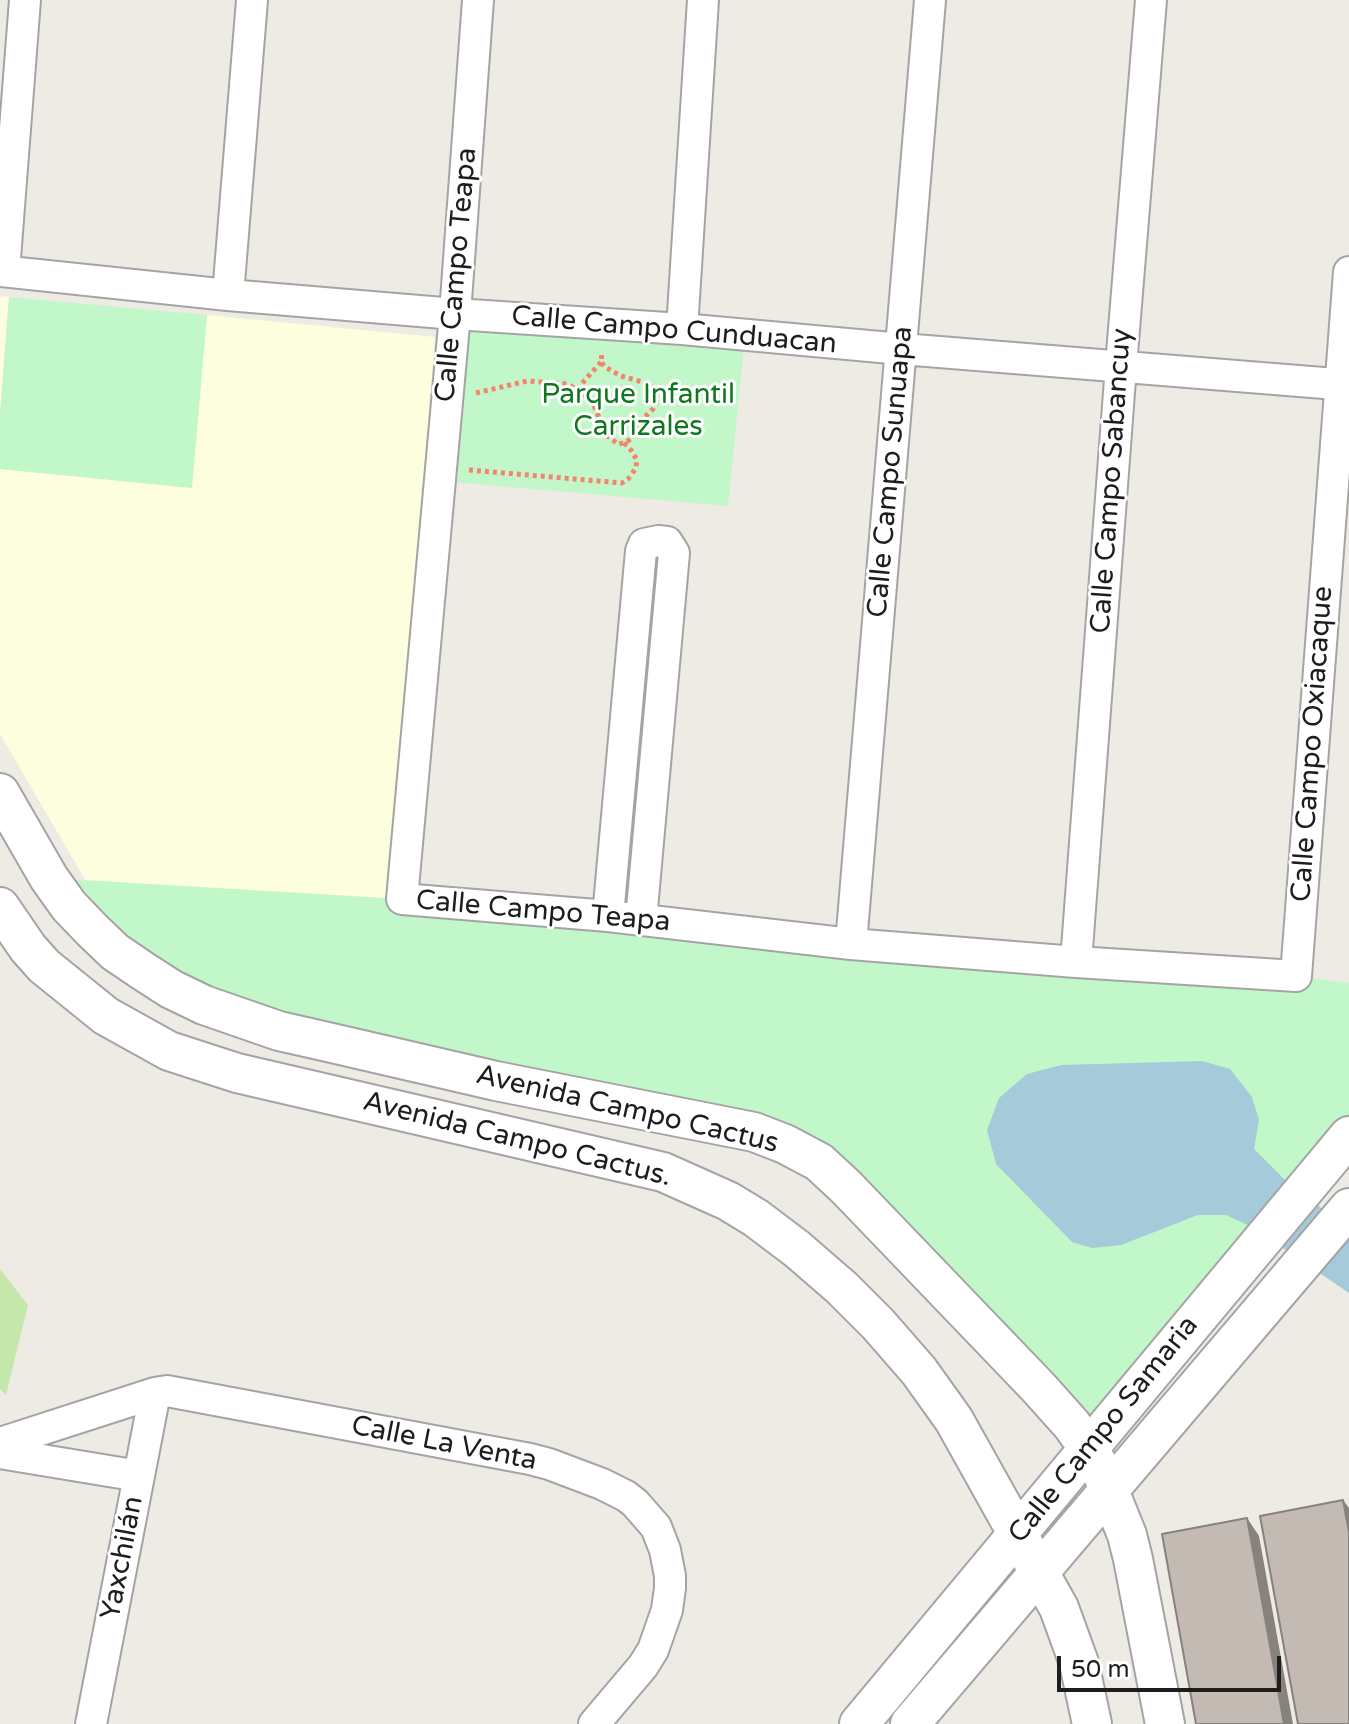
<!DOCTYPE html>
<meta charset="utf-8">
<style>
body{margin:0}
#map{position:relative;width:1349px;height:1724px;overflow:hidden;background:#eeebe4;font-family:"Varela Round",sans-serif}
canvas{display:block}
.scale{position:absolute;left:1057px;top:1656px;width:224px;height:36px;box-sizing:border-box;border:4px solid #1d1d1d;border-top:0;padding-left:10px;font-size:24px;line-height:28px;white-space:nowrap;color:#1d1d1d;-webkit-text-stroke:6px #fff;paint-order:stroke}
</style>
<div id="map">
<canvas width="1349" height="1724"></canvas>
<div class="scale">50 m</div>
</div>
<script>
const ctx = document.querySelector('canvas').getContext('2d');
ctx.lineJoin = 'round';
function fill(path, color) {
  ctx.fillStyle = color;
  ctx.fill(path, 'evenodd');
}
function shape(rows) {
  const path = new Path2D();
  for (const r of rows) {
    path.moveTo(r[0], r[1]);
    for (let i = 2; i < r.length; i += 2) path.lineTo(r[i], r[i + 1]);
  }
  return path;
}
function strokePath(path, color, width, dash) {
  ctx.strokeStyle = color;
  ctx.lineWidth = width;
  ctx.lineCap = dash ? 'butt' : 'round';
  ctx.setLineDash(dash || []);
  ctx.stroke(path);
}
function drawText(font, color, halo, rows, align = 'center') {
  ctx.font = font + ' "Varela Round",sans-serif';
  ctx.lineWidth = 6;
  ctx.setLineDash([]);
  ctx.textBaseline = 'middle';
  ctx.strokeStyle = halo;
  ctx.fillStyle = color;
  for (const [text, x, y, turn = 0] of rows) {
    ctx.save();
    ctx.translate(x, y);
    ctx.rotate((+turn || 0) * Math.PI / 180);
    ctx.textAlign = isNaN(turn) ? turn : align;
    if (halo) ctx.strokeText(text, 0, 0);
    ctx.fillText(text, 0, 0);
    ctx.restore();
  }
}
fill(shape([
 [0,296,9,297,0,415],
 [207,315,435,337,388,908,94,895,0,734,0,469,191,487]
]), '#fcfedd');
fill(shape([
 [0,1269,28,1305,6,1395,0,1389]
]), '#c5e7ab');
fill(shape([
 [9,297,207,315,192,488,0,469,0,415],
 [455,314,745,335,728,506,440,481],
 [49,878,402,899,1296,976,1349,983,1349,1137,1088,1448,819,1162,204,1005]
]), '#c2f7c9');
fill(shape([
 [1202,1061,1230,1069,1252,1097,1259,1120,1254,1149,1286,1181,1349,1229,1349,1293,1252,1227,1226,1215,1198,1215,1121,1245,1092,1248,1072,1242,996,1164,987,1130,999,1098,1027,1074,1061,1065]
]), '#a5cbda');
const minor = shape([
 [478,0,455,314,402,899,608,916,851,944,1076,962,1296,976,1349,272],
 [0,271,228,295,455,314,682,329,902,349,1349,385],
 [4,271,25,0],
 [228,295,252,0],
 [682,329,703,0],
 [608,916,641,551,644,544,658,541,667,542,674,553,641,920],
 [851,944,930,0],
 [1076,962,1121,366,1151,0],
 [0,1443,155,1393,167,1391,530,1459,549,1464,602,1484,626,1496,635,1503,656,1527,665,1550,670,1576,670,1588,667,1610,653,1650,643,1666,594,1724],
 [0,1453,139,1476],
 [91,1724,155,1393]
]);
const tertiary = shape([
 [0,793,49,878,69,906,92,930,115,952,143,971,171,989,204,1005,279,1031,332,1043,496,1081,754,1132,785,1144,819,1162,846,1187,1038,1387,1072,1425,1088,1448,1100,1468,1127,1535,1133,1559,1165,1724],
 [0,907,28,948,44,966,106,1016,169,1051,237,1073,663,1172,728,1201,756,1218,797,1249,842,1288,878,1324,919,1371,954,1420,1059,1608,1079,1663,1092,1724],
 [859,1724,1349,1136],
 [910,1724,1349,1208]
]);
strokePath(minor, '#a4a4a4', 34);
strokePath(tertiary, '#a4a4a4', 42);
strokePath(shape([
 [577,389,601,362],
 [476,393,527,381,568,384,586,396,593,403,606,435,618,444,624,443,633,438,640,422,653,409,656,403,656,395,650,384,621,376,605,367,601,362,602,353],
 [469,470,622,483,628,479,632,474,636,467,637,460,629,447,624,443]
]), '#f5846e', 5, [4, 4]);
strokePath(minor, '#fff', 30);
strokePath(tertiary, '#fff', 38);
fill(shape([
 [1343,1500,1349,1508,1349,1532],
 [1247,1518,1259,1536,1293,1724,1284,1724]
]), '#88827d');
const building = shape([
 [1343,1500,1349,1532,1349,1724,1298,1724,1260,1516,1343,1500],
 [1247,1518,1284,1724,1196,1724,1162,1534,1247,1518]
]);
fill(building, '#c3bab3');
strokePath(building, '#88827d', 2);
drawText('28px', '#1d1d1d', '#fff', [
 ["Calle Campo Teapa",457,275,-85],
 ["Calle Campo Cunduacan",674,331,5],
 ["Calle Campo Sunuapa",891,472,-85],
 ["Calle Campo Sabancuy",1112,481,-86],
 ["Calle Campo Oxiacaque",1313,744,-86],
 ["Calle Campo Teapa",543,912,5],
 ["Avenida Campo Cactus",627,1110,13],
 ["Avenida Campo Cactus.",517,1140,14],
 ["Calle Campo Samaria",1104,1430,-51],
 ["Calle La Venta",444,1444,11],
 ["Yaxchilán",123,1558,-79]
]);
drawText('28px', '#0f781e', '#fff', [
 ["Parque Infantil",638,396],
 ["Carrizales",638,428]
]);
</script>
